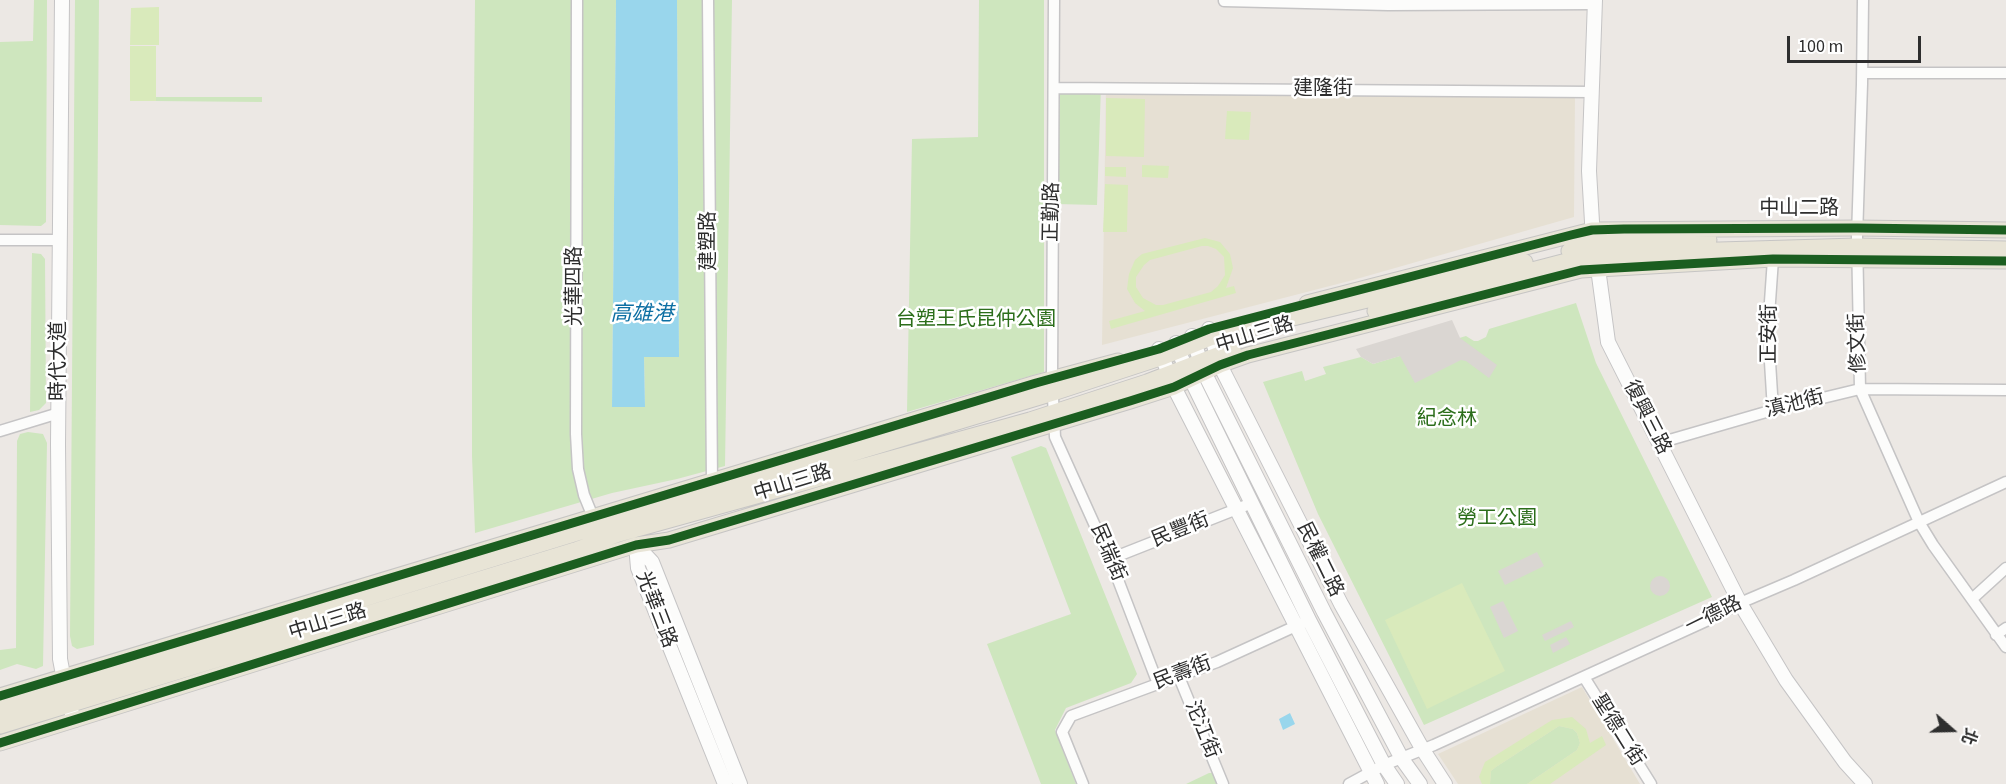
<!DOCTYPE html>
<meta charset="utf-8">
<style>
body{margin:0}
#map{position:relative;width:2006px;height:784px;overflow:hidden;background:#ece8e4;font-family:"Source Sans 3","Noto Sans TC",sans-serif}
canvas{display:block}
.north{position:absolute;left:1922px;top:700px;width:60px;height:60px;-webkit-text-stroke:4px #fff;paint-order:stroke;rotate:110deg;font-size:16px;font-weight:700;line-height:24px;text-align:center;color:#2e2e2e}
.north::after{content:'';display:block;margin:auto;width:21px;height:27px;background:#2e2e2e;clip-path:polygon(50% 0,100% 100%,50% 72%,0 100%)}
.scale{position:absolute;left:1787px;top:36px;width:134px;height:27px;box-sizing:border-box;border:3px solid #2e2e2e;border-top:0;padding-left:8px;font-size:18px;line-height:21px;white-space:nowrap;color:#2e2e2e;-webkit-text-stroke:4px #fff;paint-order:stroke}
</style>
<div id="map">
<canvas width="2006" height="784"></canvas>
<div class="north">北</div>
<div class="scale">100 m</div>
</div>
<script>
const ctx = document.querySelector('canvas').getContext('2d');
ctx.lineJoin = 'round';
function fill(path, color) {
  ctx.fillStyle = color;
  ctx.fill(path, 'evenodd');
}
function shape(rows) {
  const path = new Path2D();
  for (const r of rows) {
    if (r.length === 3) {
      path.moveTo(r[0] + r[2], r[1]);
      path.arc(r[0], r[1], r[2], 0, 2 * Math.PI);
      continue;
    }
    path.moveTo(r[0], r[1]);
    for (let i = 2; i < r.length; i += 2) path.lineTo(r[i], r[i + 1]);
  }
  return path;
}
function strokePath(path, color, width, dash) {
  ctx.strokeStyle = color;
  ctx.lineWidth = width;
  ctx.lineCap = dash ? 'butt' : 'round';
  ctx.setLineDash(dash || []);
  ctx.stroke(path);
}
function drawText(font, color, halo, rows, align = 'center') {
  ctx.font = font + ' "Source Sans 3","Noto Sans TC",sans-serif';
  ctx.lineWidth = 5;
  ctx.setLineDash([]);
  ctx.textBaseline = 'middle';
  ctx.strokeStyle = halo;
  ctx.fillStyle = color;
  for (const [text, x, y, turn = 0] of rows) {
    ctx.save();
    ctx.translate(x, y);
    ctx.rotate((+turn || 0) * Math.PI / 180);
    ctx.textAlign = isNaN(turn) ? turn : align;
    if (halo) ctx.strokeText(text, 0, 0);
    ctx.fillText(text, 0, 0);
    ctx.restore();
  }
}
fill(shape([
 [1106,86,1575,95,1574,217,1353,280,1102,345],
 [1582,687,1640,784,1458,784,1438,754]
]), '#e6e0d3');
fill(shape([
 [34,0,47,0,46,222,41,226,0,225,0,42,33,41],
 [75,0,99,0,94,645,77,649,72,646,70,636],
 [475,0,616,0,612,407,645,406,644,356,679,356,677,0,732,0,725,466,677,479,612,493,475,533,472,456,472,312],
 [979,0,1044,0,1044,372,907,412,912,139,978,137],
 [1060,85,1101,86,1097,205,1056,204],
 [156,97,262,97,262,102,156,101],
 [32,253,41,254,45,259,46,403,39,410,30,412],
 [1576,303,1596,363,1712,597,1424,725,1318,514,1263,382,1302,371,1305,381,1326,374,1323,367,1361,357,1373,364,1466,336,1474,341,1478,341,1486,337,1489,329],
 [28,432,43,434,47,443,43,666,36,669,17,664,0,670,0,650,16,648,17,441,20,434],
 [1041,446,1046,448,1137,674,1131,683,1066,708,1055,730,1076,784,1041,784,987,644,1071,614,1011,457],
 [1559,726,1573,729,1577,733,1580,743,1577,750,1527,784,1490,784,1491,771,1496,767],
 [1209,773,1214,773,1218,784,1186,784]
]), '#cee6be');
fill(shape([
 [159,7,159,45,130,45,131,8],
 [130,46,156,46,156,101,130,101],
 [1106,98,1145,99,1144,157,1106,156],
 [1227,111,1251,112,1249,140,1225,139],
 [1142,165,1169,166,1168,178,1142,177],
 [1105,167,1126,167,1126,177,1105,176],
 [1105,184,1128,185,1127,232,1103,232],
 [1205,238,1220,242,1230,254,1233,268,1226,288,1234,286,1236,293,1111,329,1109,321,1145,311,1135,303,1127,289,1129,274,1135,260,1142,254],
 [1202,246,1208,246,1216,249,1224,257,1225,275,1218,286,1211,292,1163,305,1156,305,1143,298,1136,287,1136,277,1144,265,1150,260],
 [1462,583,1505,671,1427,709,1385,620],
 [1572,717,1586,729,1590,743,1602,736,1606,745,1550,784,1527,784,1577,750,1580,743,1577,733,1573,729,1559,726,1496,767,1491,771,1490,784,1482,784,1479,777,1485,762,1552,720]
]), '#d9eabb');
fill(shape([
 [1452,320,1460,338,1497,365,1489,378,1466,361,1461,360,1415,383,1400,356,1373,364,1361,357,1356,349],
 [1537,552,1544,566,1505,585,1498,571],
 [1660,586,10],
 [1503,601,1518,631,1504,638,1490,607],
 [1571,621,1574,627,1545,641,1542,635],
 [1566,637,1570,644,1553,653,1550,645]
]), '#dad6d2');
fill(shape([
 [616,0,677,0,679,357,644,357,645,407,612,407],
 [1290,713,1295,724,1283,730,1279,719]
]), '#99d6ec');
const street = shape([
 [577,0,576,434,578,469,584,495,593,517,598,521],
 [708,0,712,481],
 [1054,0,1052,378,1055,437,1110,559,1158,684],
 [1863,0,1862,84,1857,237,1860,389,1919,522,1933,545,2006,647],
 [1224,1,1388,5,1595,4],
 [1863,73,2006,73],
 [1055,88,1592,92],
 [0,240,60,240],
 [1773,259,1768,330,1773,410],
 [0,431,59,413],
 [1659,443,1773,410,1860,389,2006,390],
 [1110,559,1252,503],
 [1972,599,2006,568],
 [1996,635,2006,628],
 [1179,677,1223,784],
 [1584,677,1651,784],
 [1083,784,1062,732,1071,716,1217,662,1309,620],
 [1349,784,1384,765,1434,745,1706,621,1740,603,1794,580,2006,482]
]);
const secondary = shape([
 [62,0,58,444,60,659,69,706,75,720],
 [1593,239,1589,171,1595,0],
 [1597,261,1608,342,1740,603,1786,680,1845,762,1865,784],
 [1209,329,1220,365,1341,604,1423,750,1445,784],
 [1192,336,1204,372,1324,612,1402,759,1420,784],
 [1176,343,1185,367,1309,620,1384,765,1397,784],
 [1159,349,1174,387,1377,784],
 [636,545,652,562,740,784],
 [636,545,638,568,725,784]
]);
const primary = shape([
 [1569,251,1594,244,1615,242,1709,240],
 [1307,303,1592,230,1857,228,2006,230],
 [1375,311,1578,258,1616,253,1857,246,2006,249],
 [0,696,1036,383,1118,361],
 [0,711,603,525,715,495,1053,393,1163,357,1210,338,1525,262],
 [0,726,575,550,619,534,1030,420,1147,382,1233,349],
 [0,743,636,545,669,540,1130,401,1174,387,1220,365,1248,355,1581,270,1773,259,2006,261]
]);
strokePath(street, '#c5c4c5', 13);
strokePath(secondary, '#c5c4c5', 16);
strokePath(primary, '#c6c5c4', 17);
strokePath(street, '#fcfcfb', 10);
strokePath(secondary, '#fcfcfb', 14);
strokePath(primary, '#e8e4d6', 15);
strokePath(shape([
 [0,696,1036,383,1159,349,1209,329,1571,235,1592,230,1624,229,1857,228,2006,230],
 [0,743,636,545,669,540,1130,401,1174,387,1220,365,1248,355,1581,270,1773,259,2006,261]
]), '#1b5e20', 9);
drawText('20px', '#2e2e2e', '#fff', [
 ["建隆街",1323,90],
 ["中山二路",1799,210],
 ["正勤路",1053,212,-89],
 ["建塑路",710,241,-90],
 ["光華四路",576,286,-90],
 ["正安街",1771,334,-90],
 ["中山三路",1255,336,-17],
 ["修文街",1859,343,-92],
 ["時代大道",60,361,-90],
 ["滇池街",1795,405,-14],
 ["復興三路",1646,418,63],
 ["中山三路",793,484,-17],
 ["民豐街",1181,531,-22],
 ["民瑞街",1107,553,67],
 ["民權二路",1319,560,64],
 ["光華三路",655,610,69],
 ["一德路",1714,616,-26],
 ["中山三路",328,623,-17],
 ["民壽街",1183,674,-21],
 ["沱江街",1201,730,68],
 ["聖德二街",1617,731,58]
]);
drawText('20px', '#2c6e1b', '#fff', [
 ["台塑王氏昆仲公園",976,321],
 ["紀念林",1447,420],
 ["勞工公園",1497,520]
]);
drawText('italic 21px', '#0d6fa3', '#fff', [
 ["高雄港",642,315]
]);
</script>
